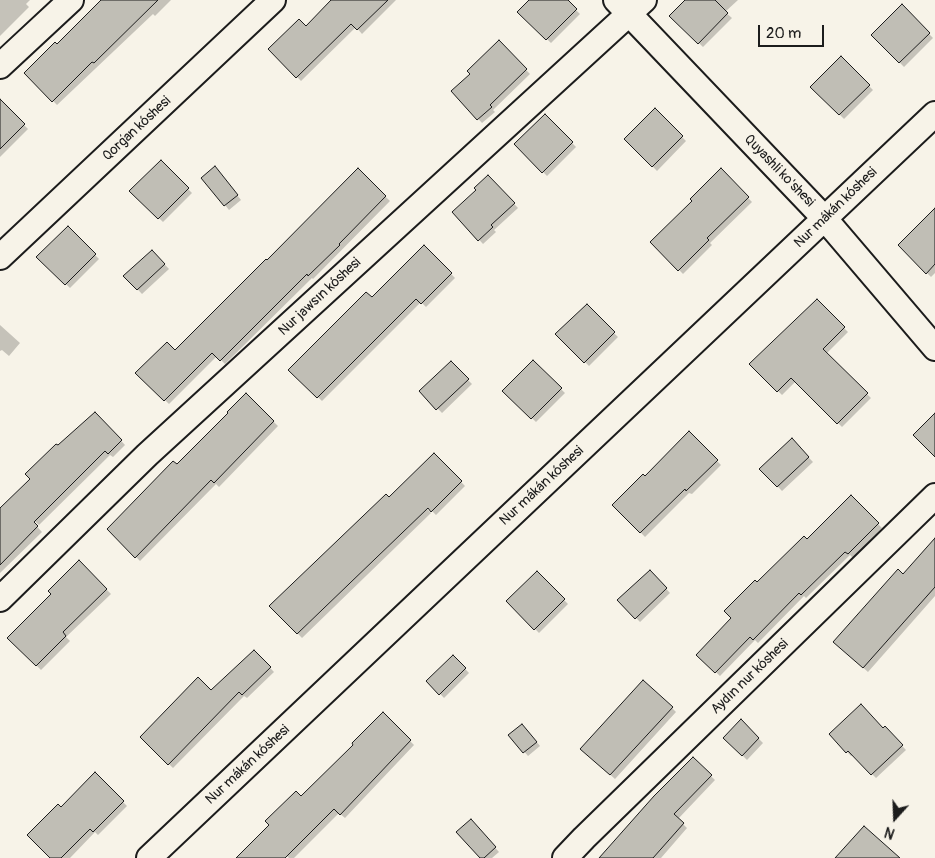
<!DOCTYPE html>
<meta charset="utf-8">
<style>
body{margin:0}
#map{position:relative;width:935px;height:858px;overflow:hidden;background:#f7f3e8;font-family:Pangolin,sans-serif}
canvas{display:block}
.north{position:absolute;left:870px;top:793px;width:50px;height:50px;-webkit-text-stroke:4px #f7f3e8;paint-order:stroke;rotate:200deg;font-size:14px;font-weight:700;line-height:20px;text-align:center;color:#1c1c1c}
.north::after{content:'';display:block;margin:auto;width:18px;height:22px;background:#1c1c1c;clip-path:polygon(50% 0,100% 100%,50% 72%,0 100%)}
.scale{position:absolute;left:758px;top:25px;width:66px;height:22px;box-sizing:border-box;border:2px solid #1c1c1c;border-top:0;padding-left:6px;font-size:15px;line-height:18px;white-space:nowrap;color:#1c1c1c;-webkit-text-stroke:4px #f7f3e8;paint-order:stroke}
</style>
<div id="map">
<canvas width="935" height="858"></canvas>
<div class="north">N</div>
<div class="scale">20 m</div>
</div>
<script>
const ctx = document.querySelector('canvas').getContext('2d');
ctx.lineJoin = 'round';
function fill(path, color) {
  ctx.fillStyle = color;
  ctx.fill(path, 'evenodd');
}
function shape(rows) {
  const path = new Path2D();
  for (const r of rows) {
    path.moveTo(r[0], r[1]);
    for (let i = 2; i < r.length; i += 2) path.lineTo(r[i], r[i + 1]);
  }
  return path;
}
function strokePath(path, color, width, dash) {
  ctx.strokeStyle = color;
  ctx.lineWidth = width;
  ctx.lineCap = dash ? 'butt' : 'round';
  ctx.setLineDash(dash || []);
  ctx.stroke(path);
}
function drawText(font, color, halo, rows, align = 'center') {
  ctx.font = font + ' Pangolin,sans-serif';
  ctx.lineWidth = 5;
  ctx.setLineDash([]);
  ctx.textBaseline = 'middle';
  ctx.strokeStyle = halo;
  ctx.fillStyle = color;
  for (const [text, x, y, turn = 0] of rows) {
    ctx.save();
    ctx.translate(x, y);
    ctx.rotate((+turn || 0) * Math.PI / 180);
    ctx.textAlign = isNaN(turn) ? turn : align;
    if (halo) ctx.strokeText(text, 0, 0);
    ctx.fillText(text, 0, 0);
    ctx.restore();
  }
}
fill(shape([
 [0,0,30,0,26,4,29,7,0,36],
 [108,0,171,0,155,16,153,14,57,105,26,73],
 [333,0,396,0,362,34,356,27,301,81,270,49,306,27],
 [531,0,566,0,580,14,551,43,519,12],
 [687,0,738,0,725,12,732,18,703,47,671,16],
 [902,6,933,38,904,67,873,35],
 [499,42,530,74,493,110,495,112,482,123,453,91,472,74],
 [841,58,873,90,844,119,812,87],
 [0,101,28,129,0,157],
 [655,110,686,141,657,171,626,139],
 [545,115,576,147,547,176,516,144],
 [161,162,192,193,163,222,131,191],
 [358,170,390,201,313,279,312,278,225,364,217,356,169,404,137,373,175,352,267,262],
 [721,170,752,202,710,243,712,245,683,274,652,242,693,201],
 [219,172,241,200,229,210,225,205],
 [488,176,518,208,494,230,496,232,483,244,454,212,478,190],
 [935,210,935,273,931,277,899,245],
 [68,228,99,259,70,288,38,257],
 [424,246,455,278,426,307,421,302,322,401,290,370,372,299],
 [152,251,169,269,142,294,125,276],
 [817,301,848,332,826,354,871,398,842,427,796,381,782,395,751,364],
 [586,306,618,337,589,366,557,334],
 [0,325,20,343,9,356,2,350,0,351],
 [533,362,565,393,536,422,504,391],
 [451,363,472,384,442,413,421,391],
 [246,395,278,426,219,487,216,484,140,561,109,529,177,466,230,413],
 [95,413,125,445,113,457,110,455,39,525,30,517,29,518,42,532,0,573,0,510,32,479,58,447],
 [689,433,721,465,692,494,689,493,645,537,614,505,645,478],
 [792,440,813,462,782,491,761,469],
 [434,454,465,486,436,515,424,503,423,505,431,513,302,638,271,606,389,499],
 [851,497,882,528,853,558,850,555,806,598,804,596,758,643,755,640,720,676,698,655,733,618,757,584,807,541],
 [935,540,935,596,868,672,839,646],
 [79,562,111,594,66,637,70,641,41,670,9,638,53,594],
 [650,571,670,593,640,622,619,600],
 [537,573,568,604,539,633,508,601],
 [254,651,274,672,247,698,244,696,173,768,141,737,211,692],
 [453,656,469,673,444,698,428,681],
 [672,708,676,712,615,779,586,753],
 [383,714,414,745,345,818,339,813,294,858,289,858,283,852,281,853,286,858,238,858,355,745],
 [741,721,763,743,747,760,725,738],
 [885,728,906,750,876,778,853,755,851,756,830,734,883,730],
 [526,729,540,746,528,756,510,735],
 [693,759,715,780,678,819,687,828,661,858,601,858],
 [95,774,127,806,98,835,95,832,70,858,52,858,61,809],
 [475,825,499,852,492,858,481,858]
]), '#0003');
const building = shape([
 [101,0,158,0,94,63,92,62,52,102,24,73,55,42,57,44,101,0],
 [331,0,388,0,357,30,351,24,296,78,268,49,299,19,306,26,331,0],
 [529,0,568,0,577,9,546,40,517,12,529,0],
 [685,0,715,0,728,13,698,44,669,16,685,0],
 [902,4,930,33,899,63,871,35,902,4],
 [499,40,527,69,490,105,492,107,477,120,451,91,470,74,467,71,499,40],
 [841,56,870,85,839,115,810,87,841,56],
 [0,99,25,124,0,149,0,99],
 [655,108,683,136,652,167,624,139,655,108],
 [545,114,573,142,542,173,514,144,545,114],
 [161,160,189,188,158,219,129,191,161,160],
 [215,166,238,195,224,206,201,178,215,166],
 [358,168,386,196,339,244,340,245,308,276,307,274,220,361,212,353,164,401,135,373,167,342,175,350,266,259,267,260,358,168],
 [721,168,749,197,707,238,709,240,678,271,650,242,692,201,690,199,721,168],
 [488,175,515,203,491,225,493,227,478,241,452,212,476,190,474,188,488,175],
 [935,208,935,264,926,274,898,245,935,208],
 [68,226,96,254,65,285,36,257,68,226],
 [424,245,452,273,421,304,416,299,317,398,288,370,366,292,372,297,424,245],
 [152,250,165,264,137,290,123,276,152,250],
 [817,299,845,327,823,349,868,393,837,424,791,378,777,392,749,364,817,299],
 [587,304,615,332,584,363,555,334,587,304],
 [533,360,562,388,531,419,502,391,533,360],
 [451,361,469,379,436,410,419,391,451,361],
 [246,393,274,421,214,483,211,480,135,558,107,529,173,461,177,464,228,413,227,412,246,393],
 [95,412,122,440,108,454,105,451,34,522,38,526,0,565,0,508,30,479,25,474,56,444,58,445,95,412],
 [935,413,935,457,913,435,935,413],
 [689,431,718,460,686,491,685,489,640,533,612,505,643,474,645,476,689,431],
 [792,438,809,457,777,487,759,469,792,438],
 [434,453,462,481,431,512,428,508,297,634,269,606,386,494,389,497,434,453],
 [851,495,879,523,848,554,845,552,801,595,799,593,753,640,750,637,715,673,696,655,731,618,724,611,755,580,757,582,804,536,807,539,851,495],
 [935,538,935,587,863,668,833,642,898,569,903,574,935,538],
 [79,560,107,589,63,632,66,636,36,666,7,638,51,594,48,591,79,560],
 [650,570,667,588,635,619,617,600,650,570],
 [537,571,565,599,534,630,506,601,537,571],
 [254,650,271,667,242,695,239,692,168,765,140,737,198,677,211,690,254,650],
 [453,655,466,668,439,695,426,681,453,655],
 [643,680,673,707,610,775,580,749,643,680],
 [861,704,883,728,885,726,903,745,871,775,848,751,846,753,829,734,861,704],
 [383,712,411,740,340,815,334,809,285,858,236,858,269,825,265,821,296,791,301,796,353,745,352,743,383,712],
 [741,719,759,738,742,756,723,738,741,719],
 [522,724,537,742,523,753,508,735,522,724],
 [693,757,712,775,674,814,684,823,653,858,599,858,654,796,693,757],
 [95,772,124,801,93,832,90,829,61,858,50,858,27,835,58,804,61,807,95,772],
 [471,819,496,847,484,858,480,858,456,832,471,819],
 [864,826,900,858,835,858,864,826]
]);
fill(building, '#c0beb5');
strokePath(building, '#1c1c1c', 1);
const street = shape([
 [616,0,825,219,935,348],
 [0,66,71,0],
 [0,257,273,0],
 [0,599,147,455,644,0],
 [149,858,935,114],
 [565,858,584,838,935,496]
]);
strokePath(street, '#1c1c1c', 28);
strokePath(street, '#f7f3e8', 24);
drawText('14px', '#1c1c1c', '#f7f3e8', [
 ["Qorǵan kóshesi",137,129,-43],
 ["Quyashli ko'shesi",779,171,46],
 ["Nur mákán kóshesi",836,208,-44],
 ["Nur jawsın kóshesi",320,297,-43],
 ["Nur mákán kóshesi",542,486,-43],
 ["Aydın nur kóshesi",750,677,-44],
 ["Nur mákán kóshesi",248,765,-43]
]);
</script>
